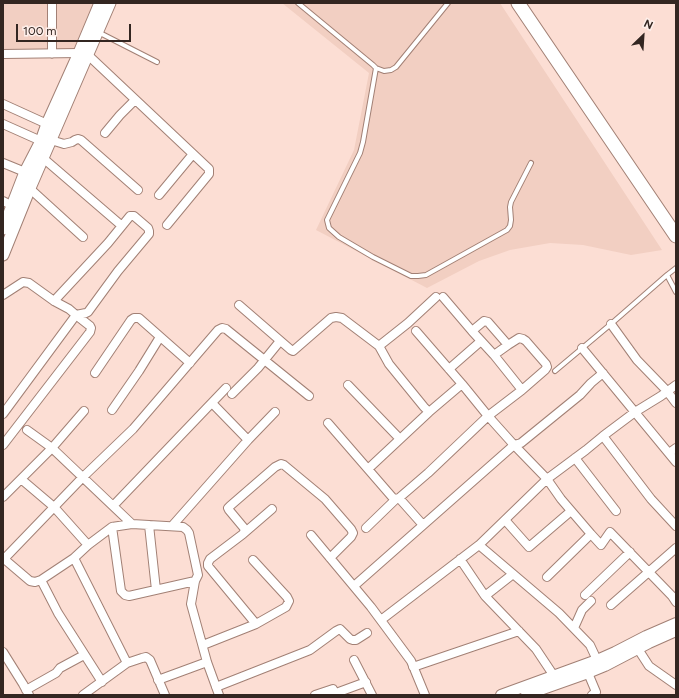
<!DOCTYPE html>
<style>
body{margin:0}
#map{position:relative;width:679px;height:698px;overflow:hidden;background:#fcded4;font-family:Figtree,sans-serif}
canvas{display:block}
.frame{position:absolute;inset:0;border:4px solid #332621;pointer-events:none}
.north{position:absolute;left:623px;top:16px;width:40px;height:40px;-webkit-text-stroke:3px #feefea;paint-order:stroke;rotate:25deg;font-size:11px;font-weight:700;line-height:16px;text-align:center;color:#332621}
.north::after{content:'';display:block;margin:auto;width:14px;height:18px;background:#332621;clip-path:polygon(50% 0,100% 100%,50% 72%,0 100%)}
.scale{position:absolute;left:16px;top:24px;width:115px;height:18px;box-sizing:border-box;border:2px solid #332621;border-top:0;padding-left:5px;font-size:12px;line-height:14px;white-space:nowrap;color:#332621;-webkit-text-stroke:3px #feefea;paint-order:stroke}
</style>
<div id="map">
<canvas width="679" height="698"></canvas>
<div class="frame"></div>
<div class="north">N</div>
<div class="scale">100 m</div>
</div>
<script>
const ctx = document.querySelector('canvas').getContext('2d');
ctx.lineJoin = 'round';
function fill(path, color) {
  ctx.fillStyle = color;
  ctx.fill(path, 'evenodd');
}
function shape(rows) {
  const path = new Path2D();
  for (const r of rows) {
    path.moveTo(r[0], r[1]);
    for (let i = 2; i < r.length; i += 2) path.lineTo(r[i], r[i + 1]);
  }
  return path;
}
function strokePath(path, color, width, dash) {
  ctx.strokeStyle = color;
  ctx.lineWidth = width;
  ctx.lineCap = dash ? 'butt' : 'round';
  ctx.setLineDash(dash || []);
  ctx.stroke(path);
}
fill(shape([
 [3,3,100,3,79,53,3,53],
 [282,3,500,3,662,250,631,255,583,245,550,243,510,250,479,261,427,288,316,230,354,150,369,73]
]), '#f2cfc2');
const service = shape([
 [298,3,373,65,376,68,384,71,391,70,396,67,448,3],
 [98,32,157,62],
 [376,68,363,142,360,153,327,220,329,228,339,237,373,257,411,276,418,276,426,275,507,230,510,226,511,220,510,207,511,202,531,163],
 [676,268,667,275,676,292],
 [555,371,611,324,667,275]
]);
const minor = shape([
 [52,3,52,54],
 [3,54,79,53],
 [88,55,209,169,209,174,167,225],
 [3,104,47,124],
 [3,124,41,141],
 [105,133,120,115,135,100],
 [51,140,64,144,72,142,75,140,78,139,81,140,138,190],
 [43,158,122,226],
 [3,163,25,172],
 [27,186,83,237],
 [159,195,193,154],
 [3,201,13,206],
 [3,295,23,282,29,283,54,301,69,309,76,315,86,313,88,312,118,271,149,234,149,231,148,228,134,216,130,216,108,243,54,301],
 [443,297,472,331],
 [239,305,291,350,293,351,331,318,336,317,342,318,379,346,389,364,424,407,429,412,462,384],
 [611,324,637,360,667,391,676,403],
 [416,331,462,384,488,416,514,445,521,443,580,395,591,383,603,373],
 [508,345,519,338,523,339,526,341,546,364,547,367,545,370,522,390],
 [379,346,408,323,436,297],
 [582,348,676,462],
 [449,369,481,341],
 [95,373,131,320,134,318,139,318,190,363],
 [348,385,400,439],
 [232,394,258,368,280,341],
 [112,410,139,371,160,337],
 [3,414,76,315,90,326,91,328,90,332,3,445],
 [328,423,393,498,396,499,399,498,428,473,488,416,522,390,494,355,472,331,484,321,488,322,508,345,494,355],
 [27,430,52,448,84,411],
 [603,436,651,499,676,526],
 [248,440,275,412],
 [669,453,676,448],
 [575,458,616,511],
 [368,469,429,412],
 [21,479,54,507,88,545],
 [3,497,52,448,132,524],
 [399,498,423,525],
 [113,506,226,388],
 [505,520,529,547,571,511],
 [149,525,156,590],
 [172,526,248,440,212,403],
 [366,528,396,499],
 [243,534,272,509],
 [311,535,371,607,411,661,425,695],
 [3,558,30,581,35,582,41,580,58,613,102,682],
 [74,558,88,545,112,527],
 [4,559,83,477,133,429,218,330,222,328,226,329,309,396],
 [460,559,485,596,536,649,554,676],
 [547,577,591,534],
 [41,580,74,558,127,663,142,658,146,657,150,660,165,695],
 [195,581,129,596,125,595,121,591,112,527,132,524,183,527,187,530,189,533,198,575,195,581,191,604,207,662,219,695],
 [354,586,514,445,547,479,561,499,591,534,601,545,610,532,672,596,676,602],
 [585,595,630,552],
 [485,596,513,574],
 [611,605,676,548],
 [381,620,479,545],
 [256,624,208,566,208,563,210,559,243,534,245,530,244,528,229,510,228,508,230,506,275,467,281,464,284,465,325,499,351,529,353,533,351,537,330,558],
 [574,628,582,610,591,601],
 [203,645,256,624,286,607,289,601,287,597,253,560],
 [638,649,649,666,676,685],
 [3,652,23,684,29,695],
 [354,660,372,695],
 [597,660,590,645,559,613,479,545,547,479,586,450,603,436,635,412,661,396,676,385],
 [413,667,519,631],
 [588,673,596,692,592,695],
 [158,680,207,662],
 [216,687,310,650,336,631,340,629,350,639,353,640,356,640,367,633],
 [26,690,56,673,60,668,84,655],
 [334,693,336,693,366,682],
 [83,695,127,663],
 [315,695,333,689]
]);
const tertiary = shape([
 [501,695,597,660,615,652,646,636,676,623],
 [526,695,588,673,605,666,649,643,676,631]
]);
const secondary = shape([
 [3,229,25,172,41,141,47,124,79,53,100,3],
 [3,255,30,188,110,3]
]);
const primary = shape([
 [518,3,676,236]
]);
strokePath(service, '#a28075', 6);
strokePath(minor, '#a28075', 10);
strokePath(tertiary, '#a28075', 12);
strokePath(secondary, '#a28075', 13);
strokePath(primary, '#a28075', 15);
strokePath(service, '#fff', 4);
strokePath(minor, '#fff', 8);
strokePath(tertiary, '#fff', 10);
strokePath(secondary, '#fff', 11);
strokePath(primary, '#fff', 13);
</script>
